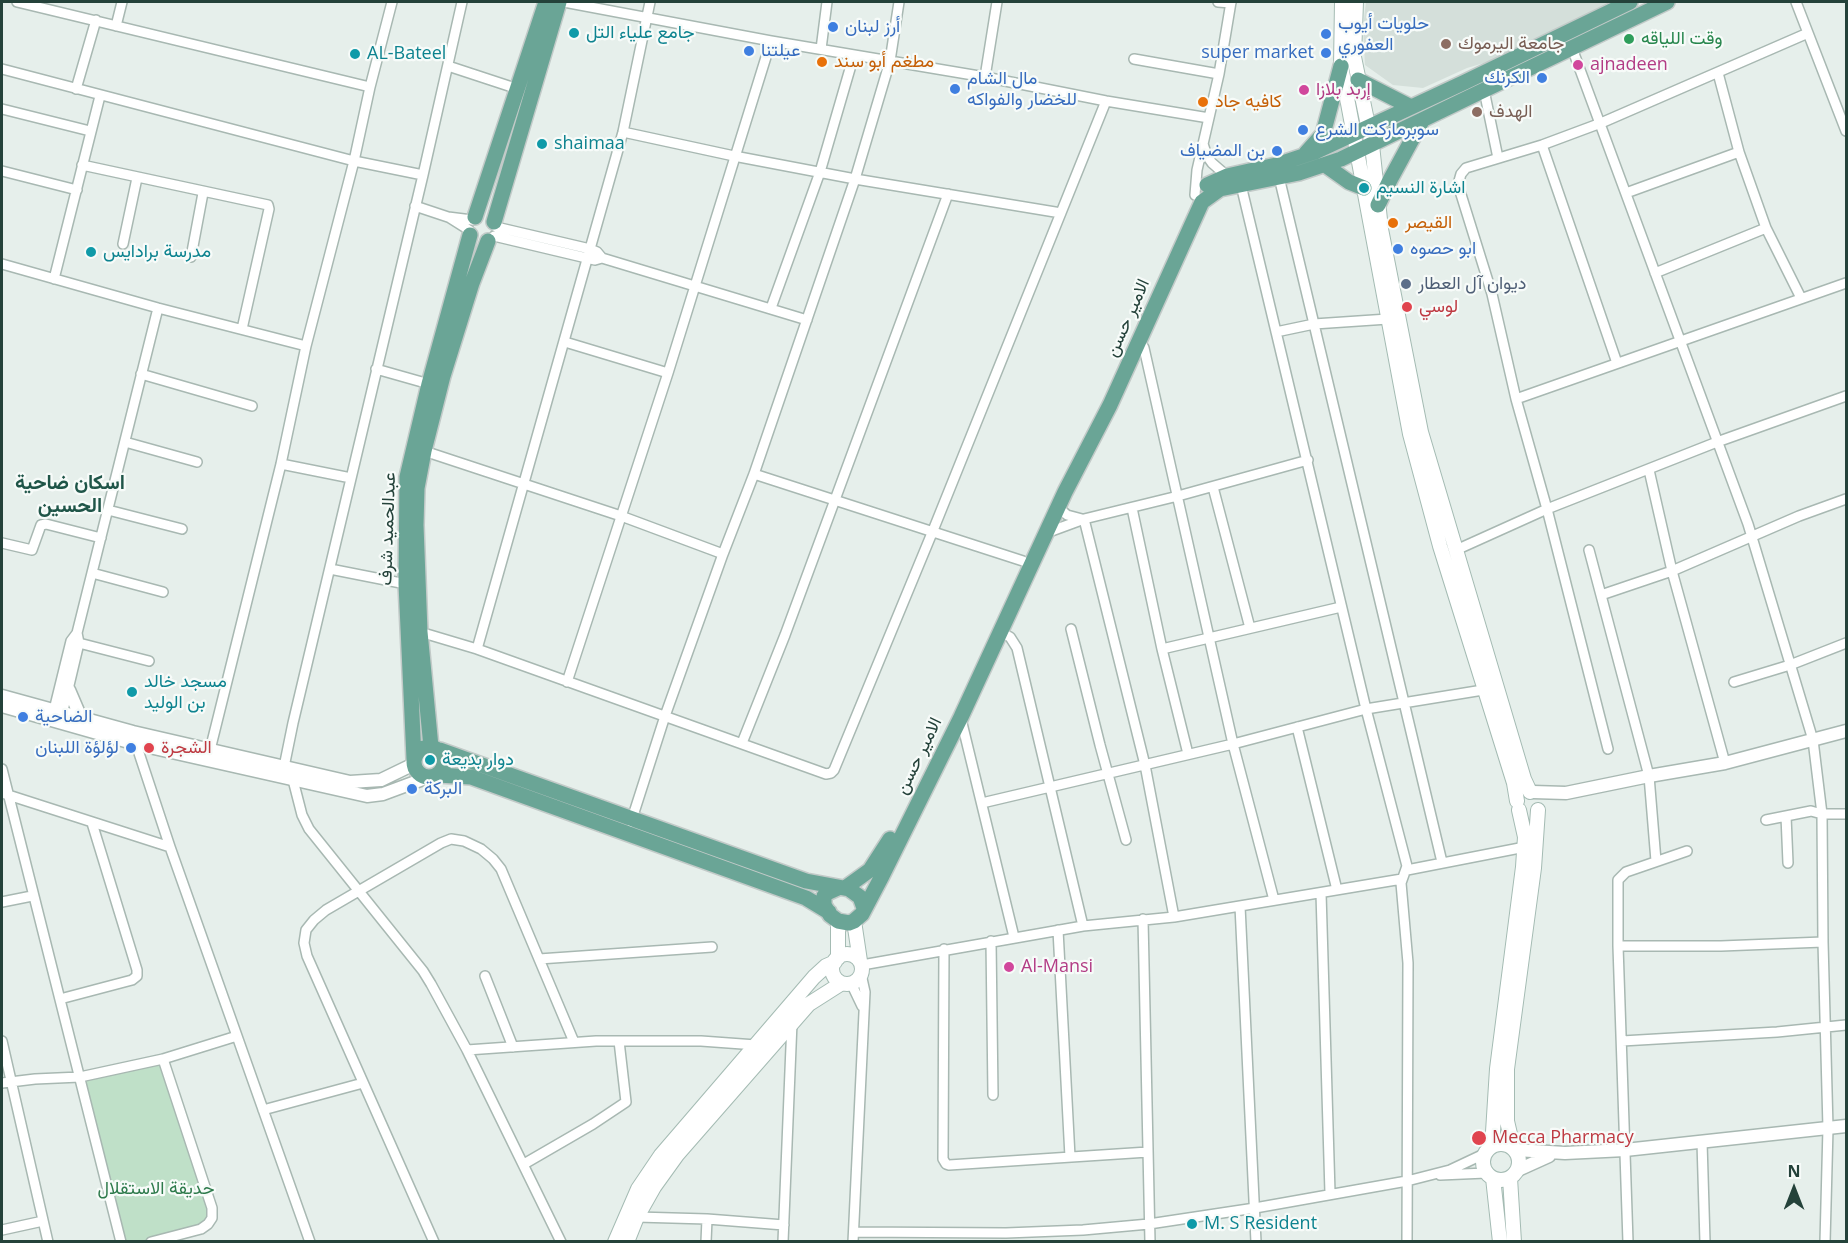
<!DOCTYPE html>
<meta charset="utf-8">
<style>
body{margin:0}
#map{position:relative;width:1848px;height:1243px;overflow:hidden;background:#e6efeb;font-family:"Open Sans",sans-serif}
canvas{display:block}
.frame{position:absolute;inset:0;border:3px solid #24423a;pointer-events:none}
.north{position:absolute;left:1764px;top:1159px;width:60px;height:60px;-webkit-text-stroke:4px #f7fbf9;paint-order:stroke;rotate:0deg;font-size:16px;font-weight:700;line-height:24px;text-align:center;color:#24423a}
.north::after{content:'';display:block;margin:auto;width:21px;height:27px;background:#24423a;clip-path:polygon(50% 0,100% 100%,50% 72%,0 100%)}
</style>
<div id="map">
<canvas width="1848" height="1243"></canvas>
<div class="frame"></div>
<div class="north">N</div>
</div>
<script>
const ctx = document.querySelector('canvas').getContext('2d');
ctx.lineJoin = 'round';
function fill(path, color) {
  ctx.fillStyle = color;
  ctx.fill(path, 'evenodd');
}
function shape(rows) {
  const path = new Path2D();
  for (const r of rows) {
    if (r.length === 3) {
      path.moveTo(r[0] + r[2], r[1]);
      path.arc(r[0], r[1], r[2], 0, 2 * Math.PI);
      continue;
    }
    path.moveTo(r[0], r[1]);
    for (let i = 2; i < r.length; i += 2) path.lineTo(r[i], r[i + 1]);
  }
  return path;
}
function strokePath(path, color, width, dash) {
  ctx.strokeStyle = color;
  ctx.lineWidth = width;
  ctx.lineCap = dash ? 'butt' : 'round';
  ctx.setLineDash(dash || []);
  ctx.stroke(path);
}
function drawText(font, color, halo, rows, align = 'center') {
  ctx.font = font + ' "Open Sans",Vazirmatn,sans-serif';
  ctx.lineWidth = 4.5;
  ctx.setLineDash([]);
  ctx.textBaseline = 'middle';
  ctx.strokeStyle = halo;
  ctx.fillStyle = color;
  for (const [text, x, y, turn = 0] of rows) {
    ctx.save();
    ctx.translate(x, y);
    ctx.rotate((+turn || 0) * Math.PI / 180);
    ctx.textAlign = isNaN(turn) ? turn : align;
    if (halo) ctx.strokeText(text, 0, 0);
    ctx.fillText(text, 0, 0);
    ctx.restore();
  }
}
fill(shape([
 [1366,2,1611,2,1494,60,1467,68,1423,88,1393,85,1365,65,1363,27]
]), '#d4dfda');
fill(shape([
 [163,1059,212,1208,208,1224,151,1241,121,1241,80,1080]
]), '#bfe0c8');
const minor = shape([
 [17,2,370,87],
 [564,2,771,41,985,77,1106,101,1209,118],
 [1218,2,1231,3],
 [1796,2,1846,131],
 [116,26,122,2],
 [1572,48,1748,524,1813,740,1822,814,1811,811,1766,820],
 [821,49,827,2],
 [1134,59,1219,74],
 [448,66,518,89],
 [2,69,354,161,423,175],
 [1718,73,1739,152],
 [985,77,997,2],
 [76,89,96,20],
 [1484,90,1498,158],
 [2,109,90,131],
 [623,132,734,156,855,179,1061,213],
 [1203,144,1219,74,1231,2],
 [1542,145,1617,363],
 [82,165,268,205,269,209,242,329],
 [2,171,77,190],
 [1279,177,1442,862],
 [1241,185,1366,709,1407,866,1401,883,1408,963,1407,1242],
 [1626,193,1739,152,1766,228,1801,298],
 [1195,195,1197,170,1203,144,1207,156,1212,163,1227,176],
 [415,206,448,217,472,220],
 [450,218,469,230],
 [496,227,590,249,597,252,602,258],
 [494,236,595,260,602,258,807,320],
 [123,244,137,178],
 [191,257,203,193],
 [2,264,158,308,306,346],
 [1655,273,1766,228],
 [54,279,100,96],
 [771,308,820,172,854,55],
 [1276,332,1314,324,1388,319],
 [1139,340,1144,348,1233,744,1274,900],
 [565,342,668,373],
 [376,369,429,384],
 [141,374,252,406],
 [1516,399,1846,283],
 [125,442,197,462],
 [424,451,621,516,723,554],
 [281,464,351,478],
 [1649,470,1672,571,1725,763],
 [754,474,1023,561],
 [1213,487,1250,628],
 [1058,507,1067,515,1082,519],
 [1132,508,1162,649,1188,754],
 [108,510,182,529],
 [1084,519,1145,765,1174,917],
 [1046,533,1084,519,1178,496,1308,460],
 [2,543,32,550,41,525,46,524,101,538],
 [1456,550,1547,509,1717,442,1846,396],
 [1589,550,1649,776,1656,861],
 [330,569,406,584],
 [92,573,163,592],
 [1601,595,1672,571,1799,516,1846,499],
 [1071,629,1100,745,1126,840],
 [420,632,477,649,826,774,831,773,834,770,932,533,1106,101],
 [1000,632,1010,637,1017,648,1083,926],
 [75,642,149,661],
 [477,649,623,132,650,2],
 [1162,649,1341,607],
 [567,682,668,373,771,41],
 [1734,682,1790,665,1846,643],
 [53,714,71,641,77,633,158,308],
 [61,719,79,643,77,633],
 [961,719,1014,937],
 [1297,727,1337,890],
 [742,743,785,635,948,194],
 [136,744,170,847,310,1242],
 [1608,749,1547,509,1516,399,1492,294,1459,188,1459,181,1461,174,1466,168,1542,145,1601,123,1808,33],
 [210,750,281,464,306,346,354,161,370,87,392,2],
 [284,767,293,723,423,175,462,2],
 [2,769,121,1242],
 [293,780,302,815,309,829,423,971,431,984,467,1050,561,1242],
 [2,793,170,847],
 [982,803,1233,744,1366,709,1483,690],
 [1786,816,1788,863],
 [631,822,665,716,723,554,754,474,855,179,890,61,899,2],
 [1407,870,1525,847],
 [1321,893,1330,1193],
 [2,902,32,896],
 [1240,906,1256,1242],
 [1143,919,1150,1242],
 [1058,930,1070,1157],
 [991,941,993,1095],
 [1618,946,1721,946,1823,942],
 [944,949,943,1159,946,1164,949,1165,1148,1152],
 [539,959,712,947],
 [862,965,1083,926,1174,917,1402,879],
 [485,976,513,1047],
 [851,983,862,1006],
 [60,999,132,980,137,976,137,970,92,823],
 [2,1041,48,1242],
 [1622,1041,1777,1032,1846,1025],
 [467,1050,596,1041,701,1041,756,1045],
 [2,1083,35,1079,80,1077,163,1059,237,1036],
 [263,1110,363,1083],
 [1702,1142,1705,1242],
 [524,1164,593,1124,626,1102,619,1041],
 [1440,1175,1486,1173],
 [637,1217,707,1219,784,1225],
 [2,1230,43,1221],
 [854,1232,1006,1233,1083,1230,1149,1224,1255,1208,1407,1181,1450,1170,1484,1154],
 [151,1242,201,1229,208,1224,212,1218,212,1208,163,1059],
 [434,1242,307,956,304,943,306,930,314,920,326,910,441,843,451,839,464,841,481,849,493,859,501,869,574,1042],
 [706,1242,707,1219],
 [783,1242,792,1022],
 [853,1242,865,992,861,974],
 [1628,1242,1618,946,1618,880,1626,872,1687,851],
 [1825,1242,1828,1128,1823,942,1822,814,1846,814]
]);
const tertiary = shape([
 [69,690,81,718],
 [2,696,133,732,350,782,381,780,414,764],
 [2,706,136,744,367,796,383,794,426,778],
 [1533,792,1566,793,1649,776,1725,763,1846,731],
 [1516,1150,1565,1153,1625,1150,1846,1126],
 [1518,1170,1549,1156]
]);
const secondary = shape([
 [1342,2,1341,66,1410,434,1440,546,1514,783,1517,801],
 [1356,2,1354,57,1372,145,1381,229,1421,432,1524,779,1530,792],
 [854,921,860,961],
 [847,969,15],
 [838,958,838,921],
 [1501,1162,18],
 [1513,1147,1507,1121,1507,1069,1534,868,1538,810],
 [1488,1149,1493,1132,1497,1069,1523,867,1525,837,1519,810],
 [1493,1178,1500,1242],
 [1510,1178,1514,1242],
 [615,1242,638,1189,661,1155,814,977,826,966,835,962],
 [627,1242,637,1217,654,1187,677,1155,809,1004,842,983]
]);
const primary = shape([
 [1358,80,1411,107],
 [1306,153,1323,134,1341,66],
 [1325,165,1349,182,1364,188],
 [1207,185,1227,176,1276,165,1315,152,1465,82,1630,2],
 [1378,205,1390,180,1422,121],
 [475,217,546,2],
 [494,222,559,2],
 [429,762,15],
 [431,747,420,632,416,525,417,488,424,451,443,376,472,283,488,241],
 [440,750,806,881,849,889,860,897,864,908],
 [414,759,406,584,407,477,429,384,470,235],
 [438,775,471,777,806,898,829,912],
 [838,888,827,893,824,896,824,905,830,915,838,921,849,923,854,921,862,914,882,876,961,717,1065,492,1110,405,1202,202,1220,189,1299,173,1341,159,1667,2],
 [845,888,870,870,890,839]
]);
strokePath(minor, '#a8b8b2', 12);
strokePath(tertiary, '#a8b8b2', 15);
strokePath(secondary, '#a4bbb3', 16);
strokePath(primary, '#c2cac8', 18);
strokePath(minor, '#fff', 9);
strokePath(tertiary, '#fff', 12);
strokePath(secondary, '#fff', 14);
strokePath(primary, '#6aa596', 15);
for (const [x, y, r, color] of [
 [833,27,6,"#3f7fe0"],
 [574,33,6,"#0f9aa8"],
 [1326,34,6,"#3f7fe0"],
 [1629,39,6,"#2e9e5b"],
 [1446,44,6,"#8d6e63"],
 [749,51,6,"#3f7fe0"],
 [1326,53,6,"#3f7fe0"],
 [355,54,6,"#0f9aa8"],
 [822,62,6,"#e8710a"],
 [1578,65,6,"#d1479c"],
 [1542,78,6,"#3f7fe0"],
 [955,89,6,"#3f7fe0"],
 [1304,90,6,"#d1479c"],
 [1203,102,6,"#e8710a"],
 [1477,112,6,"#8d6e63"],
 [1303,130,6,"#3f7fe0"],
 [542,144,6,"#0f9aa8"],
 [1277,151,6,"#3f7fe0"],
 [1364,188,6,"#0f9aa8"],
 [1393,223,6,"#e8710a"],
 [1398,249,6,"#3f7fe0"],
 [91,252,6,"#0f9aa8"],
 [1406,284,6,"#5c6f8a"],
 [1407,307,6,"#e0444e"],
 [132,692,6,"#0f9aa8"],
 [23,717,6,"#3f7fe0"],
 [131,748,6,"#3f7fe0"],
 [149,748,6,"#e0444e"],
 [430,760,6,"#0f9aa8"],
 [412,789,6,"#3f7fe0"],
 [1009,967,6,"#d1479c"],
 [1479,1138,8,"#e0444e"],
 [1192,1224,6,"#0f9aa8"]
]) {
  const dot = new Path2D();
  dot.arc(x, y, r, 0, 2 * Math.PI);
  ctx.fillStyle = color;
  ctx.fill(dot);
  strokePath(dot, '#f7fbf9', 2);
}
drawText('18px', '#366cbe', '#f7fbf9', [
 ["حلويات أيوب",1338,24],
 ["العفوري",1338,45],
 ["أرز لبنان",845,27],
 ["عيلتنا",761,51],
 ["super market",1314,53,"right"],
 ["الكرنك",1530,78,"right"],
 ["مال الشام",967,79],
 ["للخضار والفواكه",967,100],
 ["سوبرماركت الشرع",1315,130],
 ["بن المضياف",1265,151,"right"],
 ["ابو حصوه",1410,249],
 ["الضاحية",35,717],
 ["لؤلؤة اللبنان",119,748,"right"],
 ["البركة",424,789]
], 'left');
drawText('18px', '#0d838f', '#f7fbf9', [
 ["جامع علياء التل",586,33],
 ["AL-Bateel",367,54],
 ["shaimaa",554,144],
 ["اشارة النسيم",1376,188],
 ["مدرسة برادايس",103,252],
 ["مسجد خالد",144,682],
 ["بن الوليد",144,703],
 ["دوار بديعة",442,760],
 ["M. S Resident",1204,1224]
], 'left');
drawText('18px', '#27864d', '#f7fbf9', [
 ["وقت اللياقه",1641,39]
], 'left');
drawText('18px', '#785e54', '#f7fbf9', [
 ["جامعة اليرموك",1458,44],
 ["الهدف",1489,112]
], 'left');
drawText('18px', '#c56008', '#f7fbf9', [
 ["مطغم أبو سند",834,62],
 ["كافيه جاد",1215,102],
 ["القيصر",1405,223]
], 'left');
drawText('18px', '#b23c85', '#f7fbf9', [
 ["ajnadeen",1590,65],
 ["إربد بلازا",1316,90],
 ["Al-Mansi",1021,967]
], 'left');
drawText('18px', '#4e5e75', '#f7fbf9', [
 ["ديوان آل العطار",1418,284]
], 'left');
drawText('18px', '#be3a42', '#f7fbf9', [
 ["لوسي",1419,307],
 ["الشجرة",161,748],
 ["Mecca Pharmacy",1492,1138]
], 'left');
drawText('18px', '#24423a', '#f7fbf9', [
 ["الامير حسن",1128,318,-66],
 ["عبدالحميد شرف",388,529,-88],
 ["الامير حسن",919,756,-64]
]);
drawText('18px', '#2d7a4b', '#f7fbf9', [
 ["حديقة الاستقلال",156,1189]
]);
drawText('bold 20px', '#1f5548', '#f7fbf9', [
 ["اسكان ضاحية",70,483],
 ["الحسين",70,506]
]);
</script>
